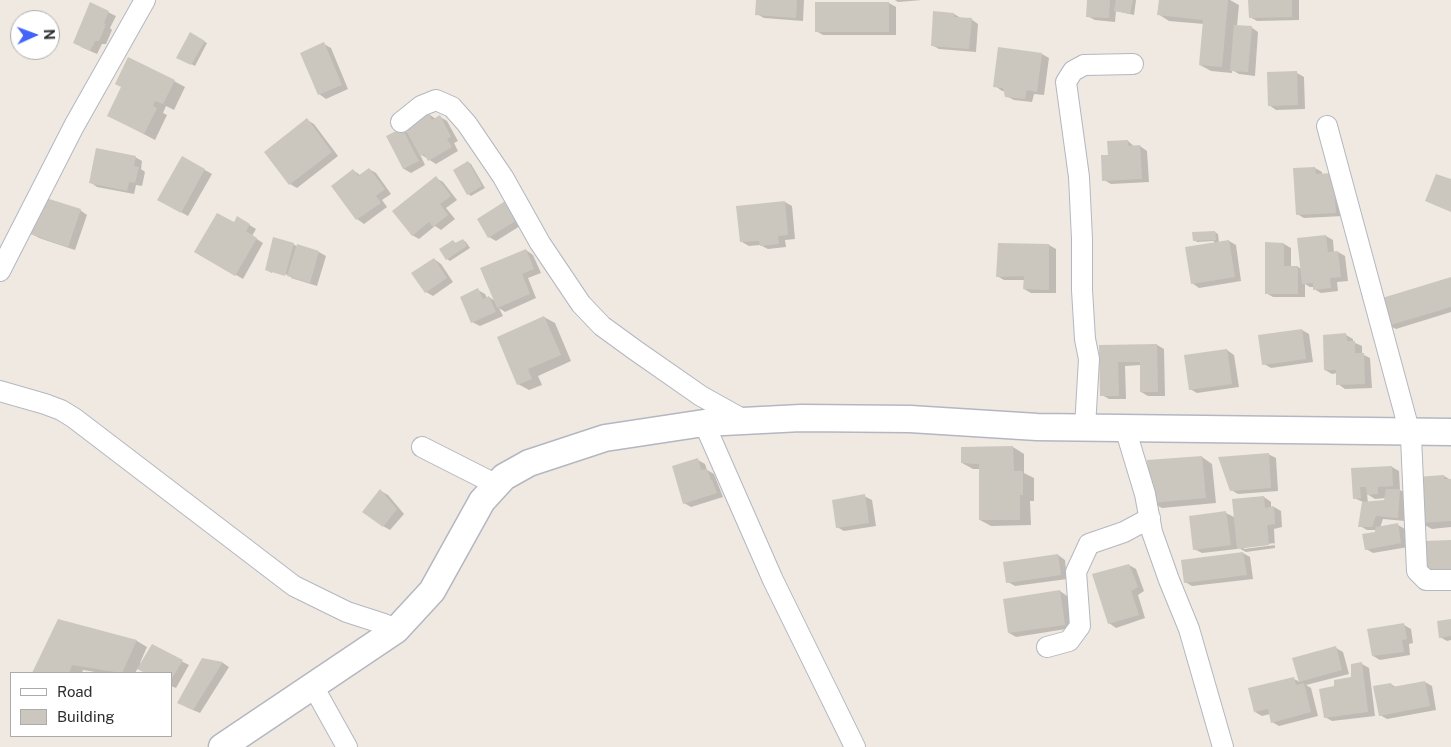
<!DOCTYPE html>
<style>
body{margin:0}
#map{position:relative;width:1451px;height:747px;overflow:hidden;background:#efe9e1;font-family:"Public Sans",sans-serif}
canvas{display:block}
.legend{position:absolute;left:10px;top:672px;width:162px;height:65px;box-sizing:border-box;background:#fff;border:1px solid #ababab;margin:0;padding:6px 9px;list-style:none;font-size:15px;color:#2e2e2e}
.legend li{display:flex;align-items:center;gap:10px;height:25px}
.legend b{width:25px;border:1px solid #ababab}
.north{position:absolute;left:10px;top:10px;width:50px;height:50px;box-sizing:border-box;background:#fff;border:1px solid #ababab;border-radius:50%;rotate:88deg;font-size:14px;font-weight:700;line-height:20px;text-align:center;color:#2e2e2e}
.north::after{content:'';display:block;margin:auto;width:18px;height:22px;background:#4264fb;clip-path:polygon(50% 0,100% 100%,50% 72%,0 100%)}
</style>
<div id="map">
<canvas width="1451" height="747"></canvas>
<ul class="legend">
<li><b style="height:6px;background:#fff"></b>Road</li>
<li><b style="height:14px;background:#cbc7bf"></b>Building</li>
</ul>
<div class="north">N</div>
</div>
<script>
const ctx = document.querySelector('canvas').getContext('2d');
ctx.lineJoin = 'round';
function fill(path, color) {
  ctx.fillStyle = color;
  ctx.fill(path, 'evenodd');
}
function shape(rows) {
  const path = new Path2D();
  for (const r of rows) {
    path.moveTo(r[0], r[1]);
    for (let i = 2; i < r.length; i += 2) path.lineTo(r[i], r[i + 1]);
  }
  return path;
}
function strokePath(path, color, width, dash) {
  ctx.strokeStyle = color;
  ctx.lineWidth = width;
  ctx.lineCap = dash ? 'butt' : 'round';
  ctx.setLineDash(dash || []);
  ctx.stroke(path);
}
fill(shape([
 [758,0,804,0,803,21,764,18,757,14],
 [895,0,922,0,898,2],
 [1089,0,1136,0,1134,15,1116,11,1115,22,1095,20,1087,16],
 [1160,0,1230,0,1239,5,1237,26,1251,27,1258,32,1255,76,1239,74,1232,70,1232,73,1211,71,1200,65,1204,24,1169,21,1158,14],
 [1250,0,1299,0,1299,20,1257,21,1250,17],
 [889,3,896,7,896,35,823,35,816,31],
 [91,4,116,16,110,28,112,30,106,44,102,44,97,54,81,47],
 [935,13,954,14,961,18,971,19,978,24,976,52,939,49,932,45],
 [190,34,207,43,195,66,178,57],
 [324,44,331,48,348,89,326,99,319,94],
 [1042,54,1049,58,1044,95,1034,94,1032,102,1014,100,1006,96,1005,91,1002,91,995,86],
 [1297,73,1304,77,1305,109,1276,110,1269,105],
 [174,81,185,87,174,110,166,106,163,113,167,115,155,140,119,121],
 [427,113,436,119,440,117,447,121,458,141,454,143,458,151,436,164,420,154,425,165,411,173,404,169,388,137,402,129,409,133],
 [307,120,314,124,338,156,297,188,290,184],
 [1128,141,1135,147,1140,146,1147,151,1149,182,1111,184,1104,180,1109,156],
 [135,157,142,161,141,169,145,172,142,186,136,185,134,194,97,187,90,182],
 [182,157,212,174,188,216,159,200],
 [468,162,471,164,485,188,471,196,468,194],
 [1315,168,1322,172,1322,175,1333,175,1343,216,1304,218,1297,214],
 [369,169,376,173,391,194,382,200,387,207,364,224,357,219,332,186,353,170,360,175],
 [436,178,443,182,457,200,446,208,455,219,441,230,435,226,419,239,412,235],
 [785,202,792,206,795,239,785,240,786,247,768,249,760,245,749,246,742,242],
 [80,210,87,215,75,250,39,238,32,234],
 [238,218,256,229,252,236,263,243,243,279,196,252,234,224],
 [478,219,528,221,496,241,489,237],
 [1215,232,1218,234,1219,243,1229,241,1236,245,1241,281,1199,288,1192,283,1214,243,1214,241,1197,242,1194,240,1194,233],
 [1326,236,1333,240,1334,253,1338,252,1345,256,1348,281,1337,282,1338,291,1321,293,1314,289,1314,287,1310,287,1305,284,1305,297,1273,297,1266,293,1284,244,1291,248,1291,267,1298,267,1302,269],
 [463,240,466,242,470,248,450,261,447,259,453,241,457,244],
 [293,244,298,247,319,252,326,256,317,286,291,278,292,276,272,271,272,273,266,270],
 [1049,245,1056,249,1056,293,1031,293,1024,289,1025,280,1004,280,997,276],
 [526,250,533,255,541,273,528,278,536,298,505,312,499,308,503,316,480,326,472,322,478,290,485,294,487,298,489,297,495,301],
 [434,259,441,264,453,282,433,296,426,292],
 [1451,279,1451,312,1396,329,1388,325],
 [544,317,555,323,571,361,538,376,542,385,529,390,518,384],
 [1302,330,1309,334,1313,362,1271,368,1264,364],
 [1346,335,1353,339,1353,342,1362,346,1362,354,1370,358,1372,388,1345,389,1338,384,1337,373,1332,374,1325,370],
 [1157,345,1164,349,1165,396,1148,396,1141,392,1141,365,1125,366,1126,399,1109,399,1102,395,1101,346],
 [1227,350,1234,355,1239,387,1197,393,1190,389],
 [1013,447,1024,454,1024,473,1034,478,1034,501,1030,501,1031,525,991,526,980,520,980,469,973,469,962,463],
 [1268,454,1276,458,1278,491,1238,494,1231,490],
 [1202,457,1212,464,1216,503,1162,508,1151,502],
 [698,460,705,464,707,470,714,474,723,497,691,507,684,503],
 [1392,467,1399,471,1400,490,1407,494,1405,521,1383,519,1380,528,1398,525,1405,529,1408,547,1373,553,1366,549,1376,530,1367,530,1360,526,1363,502,1354,498,1352,469],
 [1367,494,1375,499,1386,498,1386,501,1368,503],
 [1444,476,1451,480,1451,527,1432,529,1421,523],
 [381,491,388,495,404,514,390,530,383,526],
 [864,496,872,500,876,526,844,531,837,527],
 [1264,497,1271,502,1271,508,1274,507,1281,511,1282,527,1274,529,1275,548,1246,552,1237,547,1237,549,1202,553,1194,549,1226,513,1236,518],
 [1275,543,1275,545,1244,549,1244,547],
 [1243,553,1250,557,1253,579,1192,586,1185,582,1182,561],
 [1058,555,1065,560,1067,579,1015,586,1008,582],
 [1129,565,1136,569,1144,591,1138,595,1145,618,1116,628,1109,623],
 [1060,591,1067,596,1072,628,1016,637,1009,633],
 [58,621,137,641,147,647,140,663,142,664,152,646,189,665,176,688,171,686,171,673,147,673,138,668,135,673,101,673,83,670,82,673,34,673],
 [1451,621,1451,640,1447,641,1440,637],
 [1404,625,1411,629,1413,643,1409,644,1410,655,1380,660,1373,656],
 [1336,648,1343,652,1349,674,1306,685,1311,688,1318,716,1279,726,1272,722,1270,714,1262,716,1255,712,1294,679,1300,682,1294,659],
 [203,660,223,663,229,667,200,713,186,707],
 [1362,664,1369,668,1375,716,1332,721,1325,717,1335,687,1353,678],
 [1425,682,1432,686,1436,710,1387,719,1380,715,1391,684,1397,688]
]), '#0003');
fill(shape([
 [756,0,797,0,796,18,755,15],
 [1087,0,1110,0,1109,18,1086,17],
 [1116,0,1133,0,1130,14,1114,11],
 [1159,0,1228,0,1222,67,1199,65,1203,20,1157,15],
 [1248,0,1292,0,1292,17,1249,18],
 [90,2,109,11,104,23,106,24,99,41,95,41,90,51,73,43],
 [815,2,889,2,889,32,815,32],
 [933,11,954,13,954,17,972,18,969,49,931,46],
 [1234,25,1252,26,1248,72,1230,71],
 [190,32,205,41,191,65,176,58],
 [324,42,342,85,318,95,300,53],
 [998,47,1042,53,1037,92,1027,90,1025,99,1005,97,1003,88,993,87],
 [128,57,175,80,163,104,155,101,153,106,157,108,144,134,107,116,121,87,115,84],
 [1297,71,1298,105,1268,106,1267,72],
 [427,111,432,120,440,115,451,137,447,139,452,147,428,161,424,154,420,156,403,125],
 [307,118,332,152,289,185,264,152],
 [402,128,419,161,403,169,386,136],
 [1128,140,1128,146,1140,145,1142,179,1102,181,1101,155,1108,155,1107,141],
 [96,148,136,156,134,166,139,167,135,183,129,182,127,191,89,183],
 [182,156,205,169,181,213,157,200],
 [468,161,482,186,467,195,453,170],
 [1315,167,1316,174,1333,173,1336,213,1296,215,1293,168],
 [369,168,385,189,376,196,381,203,356,220,331,186,353,169,358,176],
 [1436,174,1451,179,1451,212,1425,201],
 [436,176,451,196,440,204,448,215,433,227,429,222,412,236,392,211],
 [43,197,81,209,68,247,30,234],
 [510,198,522,217,488,238,477,219],
 [785,201,788,235,778,236,779,244,760,246,759,241,740,242,736,206],
 [217,213,234,222,237,216,250,224,246,231,257,238,235,276,194,252],
 [1215,231,1216,240,1193,241,1192,232],
 [1326,235,1328,252,1338,251,1341,277,1330,278,1331,288,1313,290,1313,283,1302,284,1297,238],
 [273,237,294,243,285,276,265,270],
 [463,239,467,246,446,260,439,249,453,240,455,243],
 [1229,240,1235,277,1191,284,1185,247],
 [1265,242,1284,243,1284,266,1298,266,1298,294,1265,294],
 [998,243,1049,244,1049,290,1023,289,1024,276,996,277],
 [297,244,319,251,310,283,287,276],
 [526,249,534,269,522,274,530,294,497,308,480,268],
 [434,258,447,278,425,293,411,273],
 [1451,277,1451,307,1387,326,1379,299],
 [478,288,483,299,489,296,496,312,471,323,460,297],
 [544,316,561,355,528,369,532,379,517,385,497,337],
 [1302,329,1306,359,1262,365,1258,335],
 [1346,333,1347,341,1355,341,1355,353,1364,353,1365,384,1336,385,1336,370,1324,370,1323,335],
 [1157,344,1158,392,1140,392,1140,362,1118,362,1119,396,1100,396,1099,345],
 [1227,349,1232,384,1189,390,1184,355],
 [1013,446,1014,471,1023,471,1023,495,1020,495,1020,520,979,520,979,464,961,463,961,447],
 [1269,453,1271,488,1230,491,1218,457],
 [1202,456,1206,498,1150,503,1147,460],
 [698,458,701,470,707,469,711,480,712,480,717,493,683,504,672,466],
 [1392,466,1393,486,1378,487,1378,494,1367,495,1366,487,1360,487,1361,498,1353,499,1351,468],
 [1444,475,1444,479,1451,479,1451,521,1420,523,1416,477],
 [380,489,397,509,383,527,362,512],
 [1386,489,1400,489,1398,518,1376,516,1372,527,1358,527,1362,502,1384,500],
 [865,494,869,523,836,528,832,500],
 [1264,496,1265,508,1274,506,1275,524,1267,525,1269,545,1237,549,1232,499],
 [1226,511,1231,545,1193,550,1189,516],
 [1398,523,1401,543,1365,550,1362,534,1375,532,1376,527],
 [1451,540,1451,572,1425,573,1424,541],
 [1243,552,1247,575,1184,583,1181,560],
 [1058,554,1061,575,1006,583,1003,562],
 [1129,564,1138,587,1131,591,1139,615,1108,624,1092,574],
 [1060,590,1065,625,1008,633,1003,599],
 [58,619,137,640,122,673,72,665,69,673,32,673],
 [1451,619,1451,636,1439,638,1437,621],
 [1404,623,1407,639,1402,640,1404,652,1372,656,1367,629],
 [152,644,183,660,171,680,171,673,145,673,137,669],
 [1336,646,1342,670,1299,682,1292,658],
 [202,658,223,662,193,710,177,703],
 [1362,662,1368,712,1324,718,1319,689,1334,686,1334,680,1351,677,1351,664],
 [1294,677,1296,685,1304,683,1311,712,1271,723,1268,709,1254,712,1248,688],
 [1425,681,1430,706,1379,716,1373,686,1391,683,1392,687]
]), '#cbc7bf');
const minor = shape([
 [401,122,421,106,436,100,452,107,467,124,503,177,540,243,581,304,602,326,635,350,701,396,746,421],
 [1327,126,1411,437,1417,571,1426,580,1451,580],
 [0,271,74,126,145,0],
 [0,391,45,404,61,410,74,418,294,586,347,612,384,624,396,630],
 [704,423,773,580,855,747],
 [1085,427,1089,359,1085,339,1082,290,1082,239,1079,177,1066,82,1073,71,1084,65,1133,64],
 [1125,428,1145,494,1152,532,1169,580,1189,629,1223,747],
 [422,447,497,485],
 [1047,647,1069,641,1080,626,1076,572,1089,544,1124,532,1150,518],
 [313,686,347,747]
]);
const tertiary = shape([
 [222,747,396,630,432,591,482,501,504,477,529,463,605,438,704,423,801,418,910,419,1037,427,1451,432]
]);
strokePath(minor, '#b4b7c1', 22);
strokePath(tertiary, '#b4b7c1', 29);
strokePath(minor, '#fff', 20);
strokePath(tertiary, '#fff', 26);
</script>
